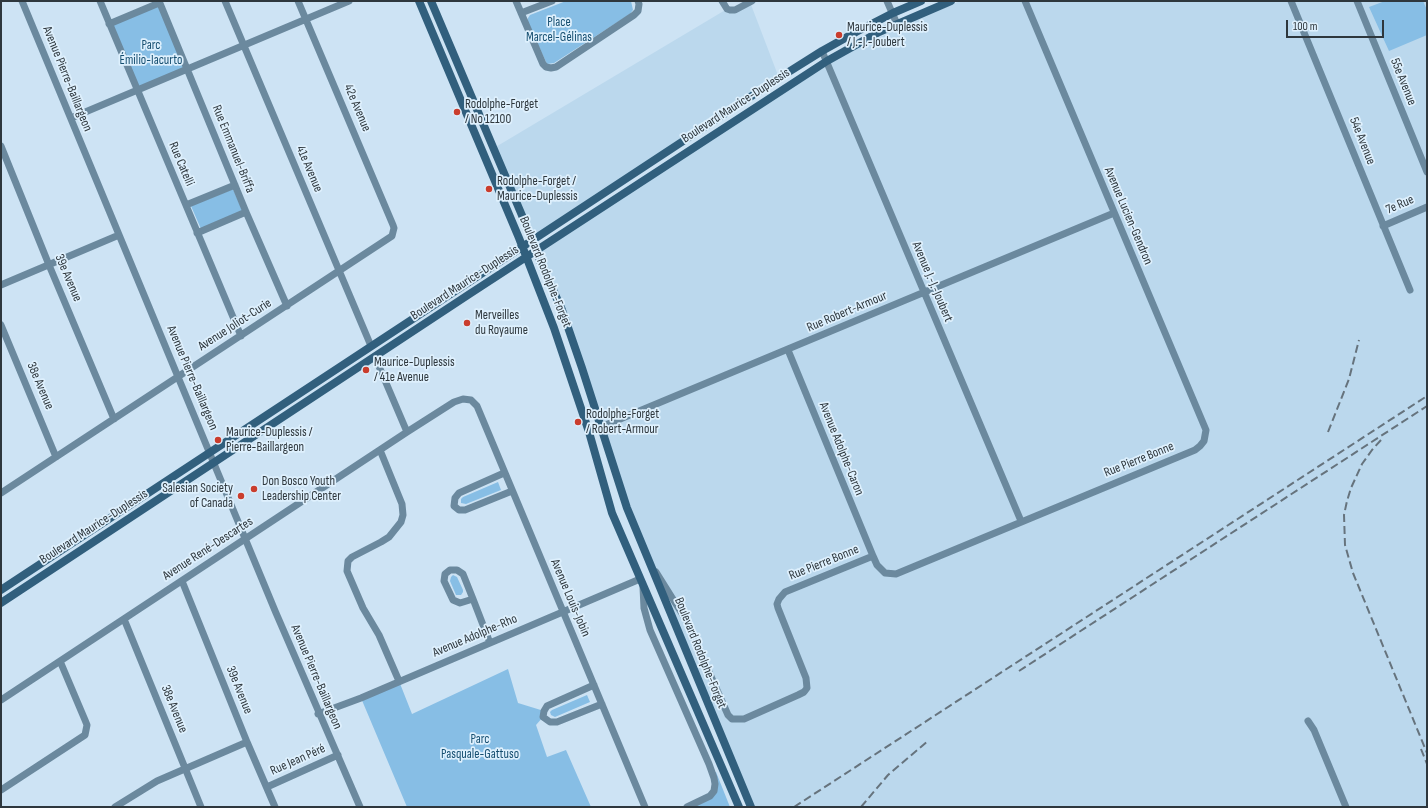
<!DOCTYPE html>
<meta charset="utf-8">
<style>
body{margin:0}
#map{position:relative;width:1428px;height:808px;overflow:hidden;background:#cde3f4;font-family:"Sofia Sans Condensed",sans-serif}
canvas{display:block}
.frame{position:absolute;inset:0;border:2px solid #2e373d;pointer-events:none}
.scale{position:absolute;left:1286px;top:20px;width:98px;height:18px;box-sizing:border-box;border:2px solid #2e373d;border-top:0;padding-left:5px;font-size:12px;line-height:14px;white-space:nowrap;color:#2e373d;-webkit-text-stroke:3px #def0fd;paint-order:stroke}
</style>
<div id="map">
<canvas width="1428" height="808"></canvas>
<div class="frame"></div>
<div class="scale">100 m</div>
</div>
<script>
const ctx = document.querySelector('canvas').getContext('2d');
ctx.lineJoin = 'round';
function fill(path, color) {
  ctx.fillStyle = color;
  ctx.fill(path, 'evenodd');
}
function shape(rows) {
  const path = new Path2D();
  for (const r of rows) {
    path.moveTo(r[0], r[1]);
    for (let i = 2; i < r.length; i += 2) path.lineTo(r[i], r[i + 1]);
  }
  return path;
}
function strokePath(path, color, width, dash) {
  ctx.strokeStyle = color;
  ctx.lineWidth = width;
  ctx.lineCap = dash ? 'butt' : 'round';
  ctx.setLineDash(dash || []);
  ctx.stroke(path);
}
function drawText(font, color, halo, rows, align = 'center') {
  ctx.font = font + ' "Sofia Sans Condensed",sans-serif';
  ctx.lineWidth = 3.5;
  ctx.setLineDash([]);
  ctx.textBaseline = 'middle';
  ctx.strokeStyle = halo;
  ctx.fillStyle = color;
  for (const [text, x, y, turn = 0] of rows) {
    ctx.save();
    ctx.translate(x, y);
    ctx.rotate((+turn || 0) * Math.PI / 180);
    ctx.textAlign = isNaN(turn) ? turn : align;
    if (halo) ctx.strokeText(text, 0, 0);
    ctx.fillText(text, 0, 0);
    ctx.restore();
  }
}
fill(shape([
 [960,1,1427,1,1427,807,750,807,668,607,536,251,827,61],
 [750,2,779,78,532,239,494,148,727,9]
]), '#bbd8ed');
fill(shape([
 [566,1,631,1,633,10,630,14,554,63,547,64,527,21,528,18,530,15],
 [1385,1,1423,1,1427,10,1427,35,1389,51,1369,7],
 [159,3,188,69,137,91,109,24],
 [233,189,243,212,201,229,191,206],
 [498,482,501,490,466,504,461,503,461,499,463,497],
 [453,575,457,577,463,590,463,592,461,595,456,595,450,581,451,577],
 [508,669,518,703,544,711,543,717,536,725,547,757,566,750,591,807,407,807,361,698,399,681,412,714],
 [587,695,590,702,555,717,551,715,550,712,552,710],
 [716,772,730,807,686,807,713,792,711,773]
]), '#87bee5');
strokePath(shape([
 [22,1,276,613,360,807],
 [100,1,241,336],
 [159,1,246,212,287,306],
 [225,1,371,346],
 [516,1,543,64,546,67,551,68,556,67,634,15,638,11,639,4,638,1],
 [722,1,727,9,730,10,735,10,752,1],
 [887,1,897,24],
 [1291,1,1410,290],
 [1357,1,1427,172],
 [521,13,552,1],
 [109,24,159,3],
 [822,51,1021,521],
 [71,118,349,1],
 [1,146,49,265,114,419],
 [186,205,235,185],
 [1383,226,1427,207],
 [197,233,246,212],
 [1,285,119,235],
 [1,325,56,457],
 [788,350,873,556],
 [375,357,407,432],
 [589,432,1114,213],
 [380,450,402,504,403,515,401,522,389,537,381,542,352,557,348,561,347,571,363,608,379,635,399,681],
 [504,473,459,493,455,498,454,506,459,510,465,510,512,491],
 [1,493,392,236,394,228,393,225,298,1],
 [656,572,686,620,728,715,732,719,744,719,798,695,804,692,807,688,806,678,778,608,777,604,779,599,785,592,873,556,877,565,885,573,896,574,1195,450,1200,446,1204,441,1206,430,1025,1],
 [182,581,247,742,275,807],
 [643,587,644,608,650,630,709,764,714,778,715,784,714,791,710,796,687,807],
 [473,599,460,603,453,600,444,581,445,574,450,570,457,570,463,574,473,599,490,643],
 [124,619,201,807],
 [594,685,547,706,544,711,543,717,550,722,557,722,602,704],
 [1,700,407,432,454,402,463,399,471,400,477,406,645,807],
 [318,714,361,698,640,579],
 [1308,721,1314,730,1346,807],
 [267,787,338,755],
 [1,790,85,735,87,725,85,720,60,661],
 [115,807,157,781,247,742]
]), '#6b899e', 7);
strokePath(shape([
 [419,1,519,238,554,328,589,432,612,513,739,807],
 [431,1,532,239,540,261,562,310,582,368,627,508,751,807],
 [1,590,779,78,822,51,856,32,893,13,921,1],
 [1,603,471,293,827,61,879,32,951,1]
]), '#315f7d', 8);
strokePath(shape([
 [1328,432,1349,379,1359,340],
 [1381,440,1372,450,1362,464,1351,488,1347,501,1344,515,1345,545,1353,573,1427,753],
 [1019,671,1427,406],
 [1421,749,1427,764],
 [794,807,1427,396],
 [861,807,888,775,929,740]
]), '#66737d', 2, [8, 4]);
for (const [x, y, r, color] of [
 [839,35,4,"#ca3d2d"],
 [457,112,4,"#ca3d2d"],
 [489,189,4,"#ca3d2d"],
 [467,323,4,"#ca3d2d"],
 [366,370,4,"#ca3d2d"],
 [578,422,4,"#ca3d2d"],
 [218,440,4,"#ca3d2d"],
 [254,489,4,"#ca3d2d"],
 [241,496,4,"#ca3d2d"]
]) {
  const dot = new Path2D();
  dot.arc(x, y, r, 0, 2 * Math.PI);
  ctx.fillStyle = color;
  ctx.fill(dot);
  strokePath(dot, '#def0fd', 1.5);
}
drawText('13px', '#154e70', '#def0fd', [
 ["Place",559,23],
 ["Marcel-Gélinas",559,38],
 ["Parc",151,46],
 ["Émilio-Iacurto",151,61],
 ["Parc",480,740],
 ["Pasquale-Gattuso",480,755]
]);
drawText('13px', '#2e373d', '#def0fd', [
 ["Maurice-Duplessis",847,28],
 ["/ J.-J.-Joubert",847,43],
 ["Rodolphe-Forget",465,105],
 ["/ No 12100",465,120],
 ["Rodolphe-Forget /",497,182],
 ["Maurice-Duplessis",497,197],
 ["Merveilles",475,316],
 ["du Royaume",475,331],
 ["Maurice-Duplessis",374,363],
 ["/ 41e Avenue",374,378],
 ["Rodolphe-Forget",586,415],
 ["/ Robert-Armour",586,430],
 ["Maurice-Duplessis /",226,433],
 ["Pierre-Baillargeon",226,448],
 ["Don Bosco Youth",262,482],
 ["Leadership Center",262,497],
 ["Salesian Society",233,489,"right"],
 ["of Canada",233,504,"right"]
], 'left');
drawText('13px', '#2e373d', '#def0fd', [
 ["Avenue Pierre-Baillargeon",67,79,68],
 ["55e Avenue",1403,82,68],
 ["Boulevard Maurice-Duplessis",736,106,-33],
 ["42e Avenue",357,108,67],
 ["54e Avenue",1362,141,68],
 ["Rue Emmanuel-Briffa",233,149,68],
 ["Rue Catelli",181,164,67],
 ["41e Avenue",309,169,67],
 ["7e Rue",1400,205,-23],
 ["Avenue Lucien-Gendron",1128,216,67],
 ["Boulevard Rodolphe-Forget",545,272,68],
 ["39e Avenue",68,278,67],
 ["Avenue J.-J.-Joubert",932,282,67],
 ["Boulevard Maurice-Duplessis",465,283,-33],
 ["Rue Robert-Armour",847,312,-23],
 ["Avenue Joliot-Curie",235,325,-33],
 ["Avenue Pierre-Baillargeon",192,378,67],
 ["38e Avenue",40,386,67],
 ["Avenue Adolphe-Caron",841,449,68],
 ["Rue Pierre Bonne",1139,460,-22],
 ["Boulevard Maurice-Duplessis",94,527,-33],
 ["Avenue René-Descartes",208,549,-33],
 ["Rue Pierre Bonne",824,563,-22],
 ["Avenue Louis-Jobin",570,598,67],
 ["Avenue Adolphe-Rho",475,636,-23],
 ["Boulevard Rodolphe-Forget",700,653,68],
 ["Avenue Pierre-Baillargeon",316,677,67],
 ["39e Avenue",239,690,68],
 ["38e Avenue",174,709,68],
 ["Rue Jean Péré",298,760,-24]
]);
</script>
